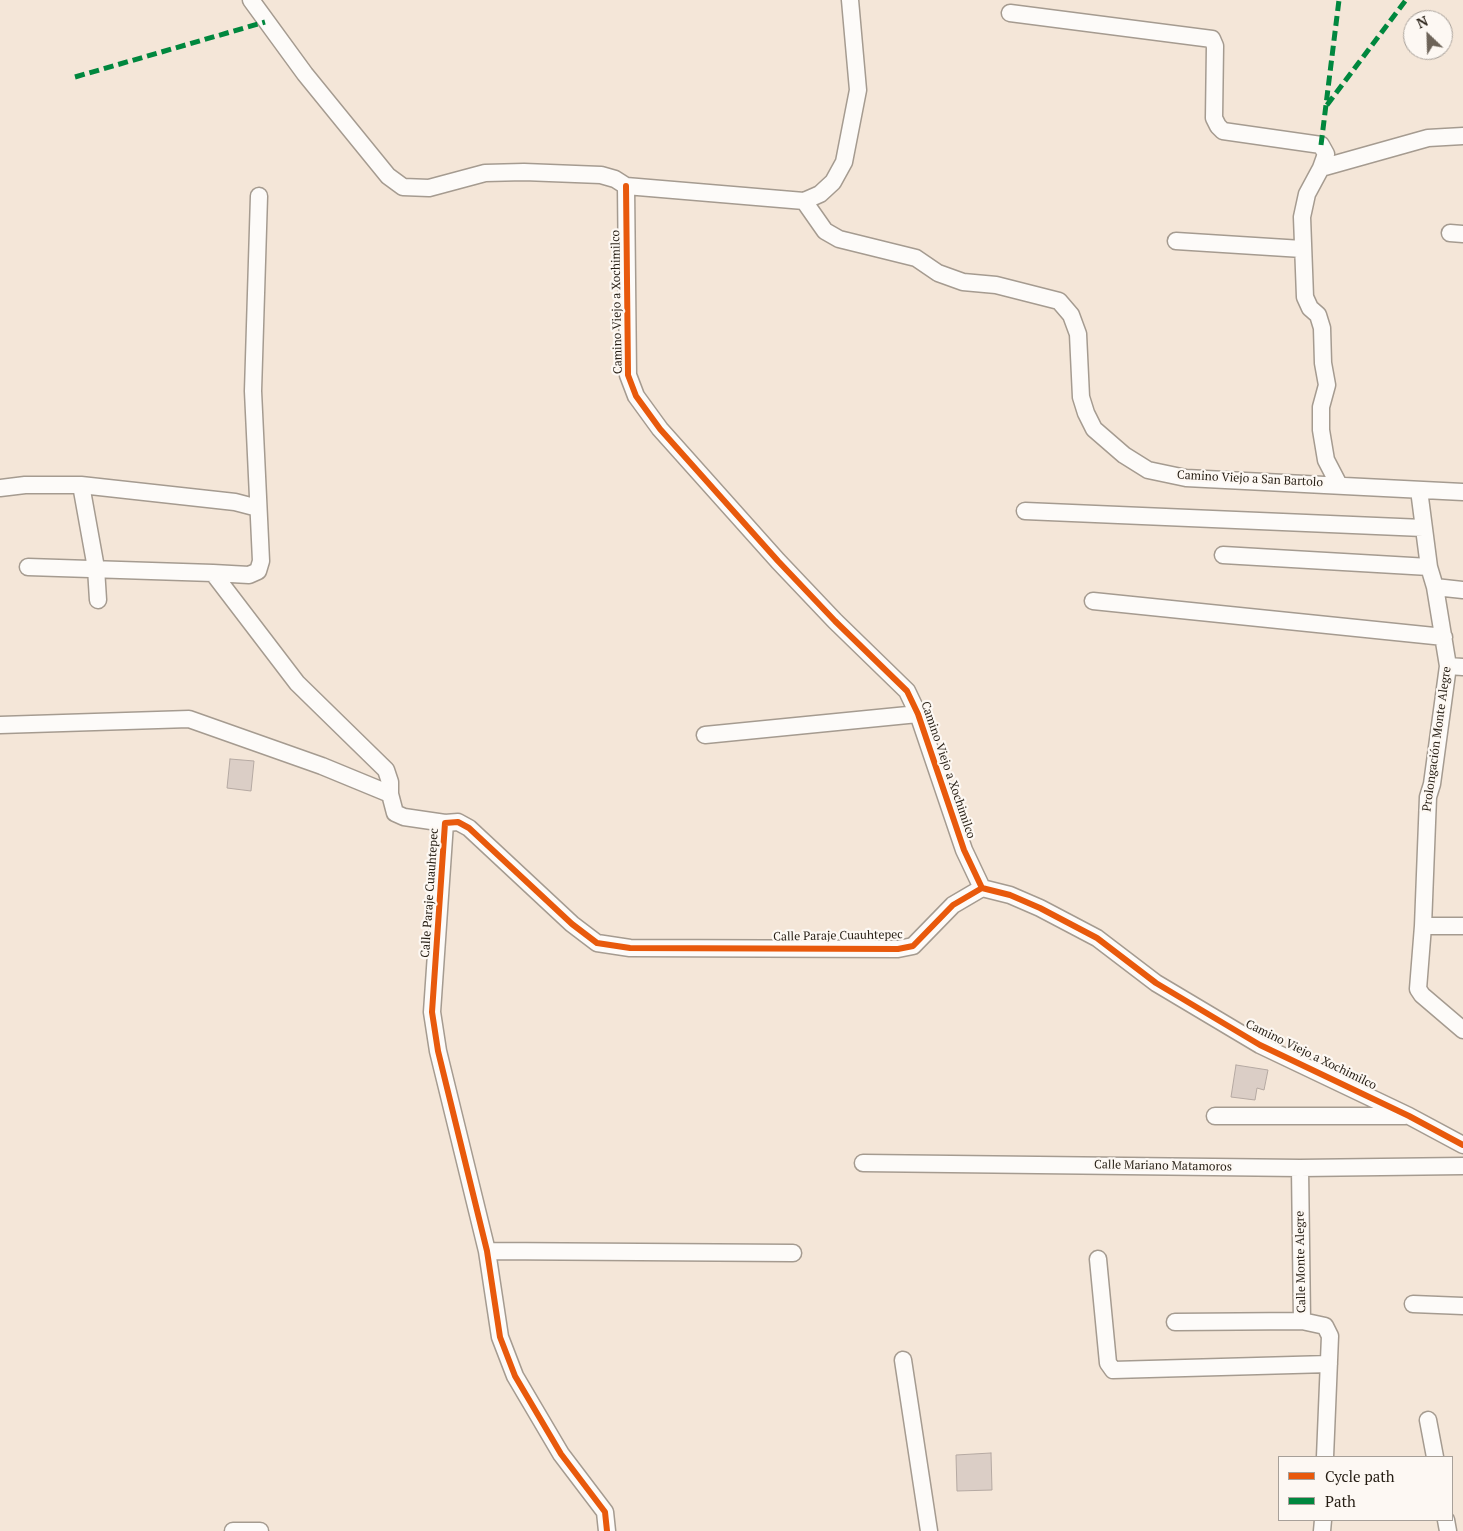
<!DOCTYPE html>
<meta charset="utf-8">
<style>
body{margin:0}
#map{position:relative;width:1463px;height:1531px;overflow:hidden;background:#f4e6d8;font-family:"PT Serif",serif}
canvas{display:block}
.legend{position:absolute;left:1278px;top:1456px;width:175px;height:65px;box-sizing:border-box;background:#fdf8f3;border:1px solid #a7a099;margin:0;padding:6px 9px;list-style:none;font-size:15px;color:#251d13}
.legend li{display:flex;align-items:center;gap:10px;height:25px}
.legend b{width:25px;border:1px solid #a7a099}
.north{position:absolute;left:1403px;top:10px;width:50px;height:50px;box-sizing:border-box;background:#fdf8f3;border:1px solid #a7a099;border-radius:50%;rotate:336deg;font-size:14px;font-weight:700;line-height:20px;text-align:center;color:#251d13}
.north::after{content:'';display:block;margin:auto;width:18px;height:22px;background:#6d6358;clip-path:polygon(50% 0,100% 100%,50% 72%,0 100%)}
</style>
<div id="map">
<canvas width="1463" height="1531"></canvas>
<ul class="legend">
<li><b style="height:6px;background:#e8590c"></b>Cycle path</li>
<li><b style="height:6px;background:#00873e"></b>Path</li>
</ul>
<div class="north">N</div>
</div>
<script>
const ctx = document.querySelector('canvas').getContext('2d');
ctx.lineJoin = 'round';
function fill(path, color) {
  ctx.fillStyle = color;
  ctx.fill(path, 'evenodd');
}
function shape(rows) {
  const path = new Path2D();
  for (const r of rows) {
    path.moveTo(r[0], r[1]);
    for (let i = 2; i < r.length; i += 2) path.lineTo(r[i], r[i + 1]);
  }
  return path;
}
function strokePath(path, color, width, dash) {
  ctx.strokeStyle = color;
  ctx.lineWidth = width;
  ctx.lineCap = dash ? 'butt' : 'round';
  ctx.setLineDash(dash || []);
  ctx.stroke(path);
}
function drawText(font, color, halo, rows, align = 'center') {
  ctx.font = font + ' "PT Serif",serif';
  ctx.lineWidth = 4.5;
  ctx.setLineDash([]);
  ctx.textBaseline = 'middle';
  ctx.strokeStyle = halo;
  ctx.fillStyle = color;
  for (const [text, x, y, turn = 0] of rows) {
    ctx.save();
    ctx.translate(x, y);
    ctx.rotate((+turn || 0) * Math.PI / 180);
    ctx.textAlign = isNaN(turn) ? turn : align;
    if (halo) ctx.strokeText(text, 0, 0);
    ctx.fillText(text, 0, 0);
    ctx.restore();
  }
}
const building = shape([
 [230,759,254,761,251,791,227,788,230,759],
 [1236,1065,1268,1070,1264,1090,1257,1088,1255,1100,1231,1097,1236,1065],
 [991,1453,992,1490,957,1491,956,1455,991,1453]
]);
fill(building, '#dbcec6');
strokePath(building, '#b5a9a2', 1);
const minor = shape([
 [251,0,305,74,388,176,403,187,429,188,485,173,524,172,601,175,615,179,626,186,804,201,820,194,833,182,844,162,858,90,850,0],
 [1010,13,1212,39,1215,46,1214,118,1218,126,1223,131,1321,145,1326,154,1321,168,1307,194,1302,217,1305,297,1310,308,1318,315,1322,328,1323,363,1327,385,1321,407,1321,430,1326,460,1339,485],
 [1321,168,1428,138,1463,136],
 [626,186,628,375,636,396,660,429,778,561,835,621,907,691,918,714,964,850,982,888,1010,895,1040,908,1097,938,1156,983,1260,1045,1409,1116,1463,1145],
 [804,201,825,231,839,239,916,258,938,273,963,282,996,285,1059,301,1071,315,1078,334,1081,397,1086,413,1094,429,1124,455,1148,470,1186,478,1463,492],
 [1450,233,1463,234],
 [1176,241,1302,249],
 [81,485,96,568,98,600],
 [0,488,25,485,81,485,235,502,258,508],
 [1419,490,1429,567,1435,587,1448,666,1432,784,1428,797,1423,926,1418,989,1422,995,1463,1030],
 [1025,511,1423,528],
 [1223,555,1429,567],
 [28,567,213,573],
 [1435,587,1463,590],
 [1093,601,1444,637],
 [1448,666,1463,667],
 [0,725,189,719,322,766,390,794,390,782,386,770,297,683,213,573,249,575,258,571,261,561,253,391,259,196],
 [705,735,918,714],
 [390,794,395,813,404,817,445,823],
 [1423,926,1463,926],
 [1215,1116,1405,1116],
 [863,1163,1300,1168,1463,1166],
 [1300,1168,1302,1321,1325,1326,1330,1336,1325,1457],
 [487,1251,793,1253],
 [1098,1259,1108,1363,1113,1370,1329,1364],
 [1413,1304,1463,1306],
 [1175,1322,1302,1321],
 [903,1360,929,1531],
 [1428,1420,1435,1457],
 [1446,1520,1448,1531],
 [233,1531,260,1531],
 [607,1531,605,1512,561,1454,515,1376,500,1337,487,1251,438,1051,432,1012,445,823,458,822,469,828,572,924,597,943,630,948,898,949,913,946,953,905,982,888],
 [1322,1531,1323,1520]
]);
strokePath(minor, '#a59b90', 19);
strokePath(minor, '#fdfbf9', 16);
strokePath(shape([
 [75,77,265,22],
 [1327,105,1406,0],
 [1321,145,1339,0]
]), '#00873e', 5, [10, 5]);
strokePath(shape([
 [626,186,628,375,636,396,660,429,778,561,835,621,907,691,918,714,964,850,982,888,1010,895,1040,908,1097,938,1156,983,1260,1045,1409,1116,1463,1145],
 [607,1531,605,1512,561,1454,515,1376,500,1337,487,1251,438,1051,432,1012,445,823,458,822,469,828,572,924,597,943,630,948,898,949,913,946,953,905,982,888]
]), '#e8590c', 6);
drawText('12px', '#251d13', '#fdf8f3', [
 ["Camino Viejo a Xochimilco",617,302,-91],
 ["Camino Viejo a San Bartolo",1250,479,3],
 ["Prolongación Monte Alegre",1437,739,-82],
 ["Camino Viejo a Xochimilco",948,770,71],
 ["Calle Paraje Cuauhtepec",430,893,-86],
 ["Calle Paraje Cuauhtepec",838,936,-1],
 ["Camino Viejo a Xochimilco",1311,1055,26],
 ["Calle Mariano Matamoros",1163,1166,1],
 ["Calle Monte Alegre",1301,1262,-91]
]);
</script>
